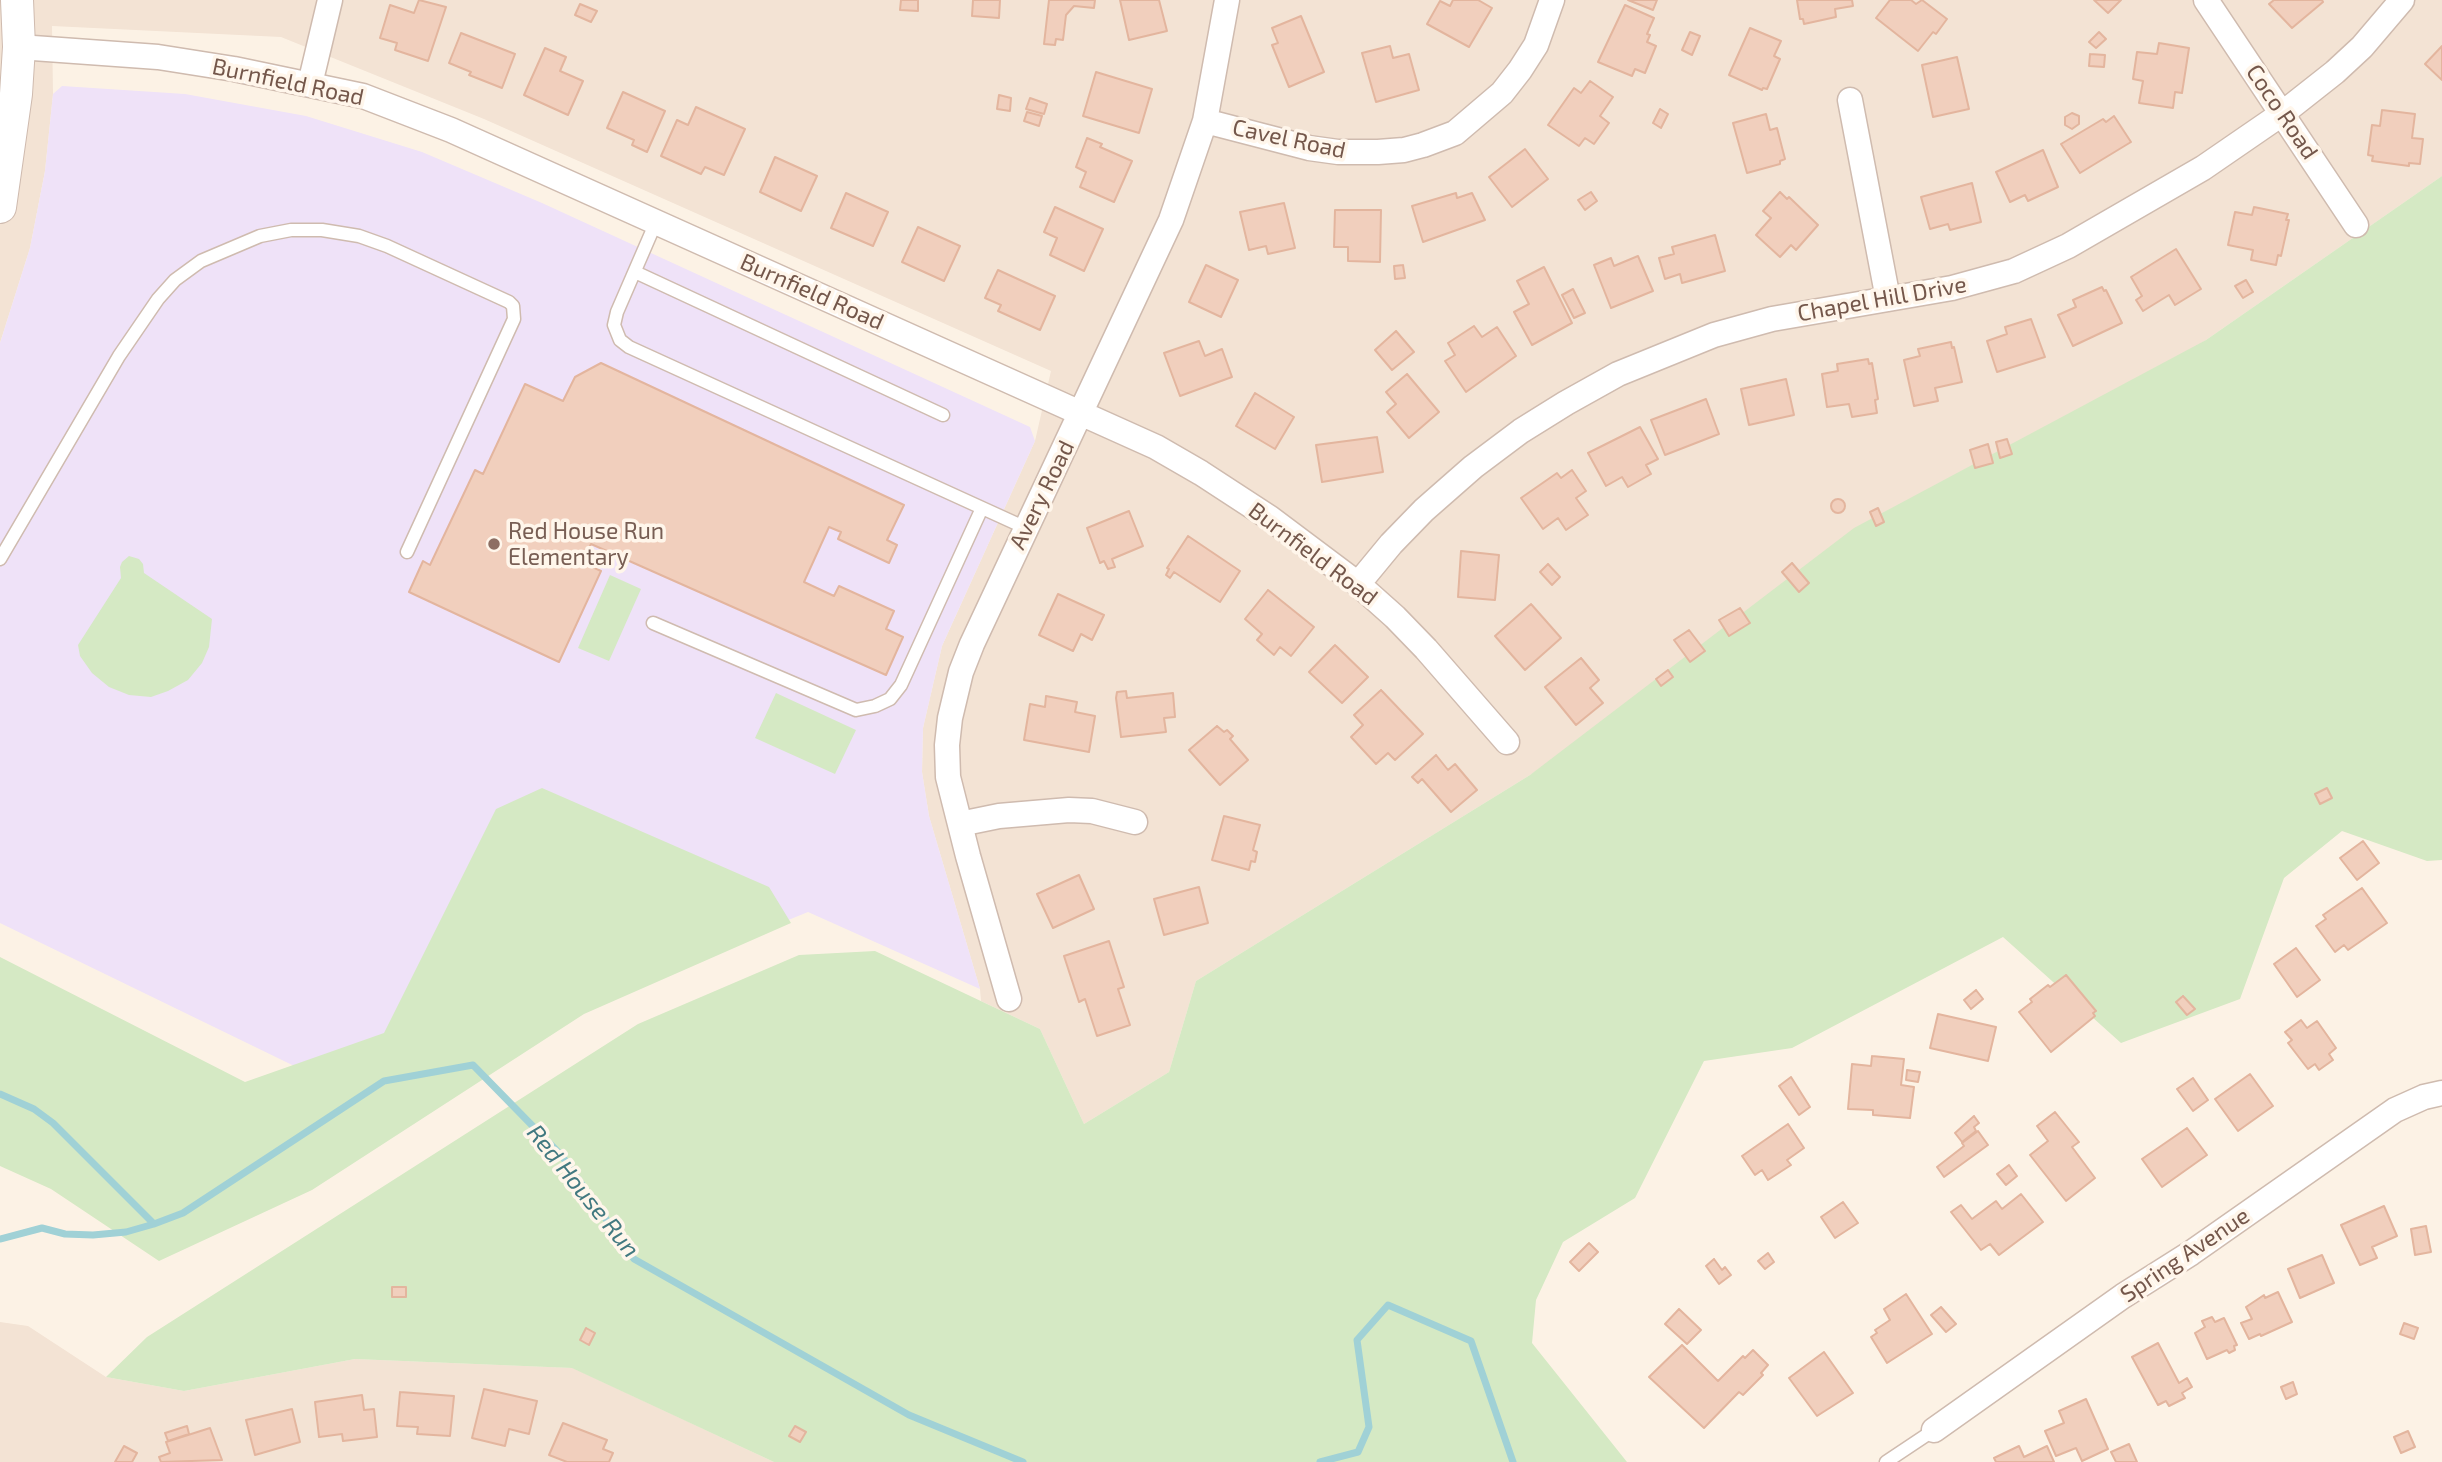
<!DOCTYPE html>
<style>
body{margin:0}
canvas{display:block;background:#fcf2e5}
</style>
<canvas width="2442" height="1462"></canvas>
<script>
const ctx = document.querySelector('canvas').getContext('2d');
ctx.lineJoin = 'round';
function fill(path, color) {
  ctx.fillStyle = color;
  ctx.fill(path, 'evenodd');
}
function shape(rows) {
  const path = new Path2D();
  for (const r of rows) {
    if (r.length === 3) {
      path.moveTo(r[0] + r[2], r[1]);
      path.arc(r[0], r[1], r[2], 0, 2 * Math.PI);
      continue;
    }
    path.moveTo(r[0], r[1]);
    for (let i = 2; i < r.length; i += 2) path.lineTo(r[i], r[i + 1]);
  }
  return path;
}
function strokePath(path, color, width, dash) {
  ctx.strokeStyle = color;
  ctx.lineWidth = width;
  ctx.lineCap = dash ? 'butt' : 'round';
  ctx.setLineDash(dash || []);
  ctx.stroke(path);
}
function drawText(font, color, halo, rows, align = 'center') {
  ctx.font = font + ' "Exo 2",sans-serif';
  ctx.lineWidth = 7;
  ctx.setLineDash([]);
  ctx.textBaseline = 'middle';
  ctx.strokeStyle = halo;
  ctx.fillStyle = color;
  for (const [text, x, y, turn = 0] of rows) {
    ctx.save();
    ctx.translate(x, y);
    ctx.rotate((+turn || 0) * Math.PI / 180);
    ctx.textAlign = isNaN(turn) ? turn : align;
    if (halo) ctx.strokeText(text, 0, 0);
    ctx.fillText(text, 0, 0);
    ctx.restore();
  }
}
fill(shape([
 [0,0,2442,0,2442,176,2206,340,1530,775,1196,981,1169,1072,1084,1124,1040,1029,981,1001,980,989,929,816,922,772,923,728,942,646,1035,441,1051,371,484,119,281,37,52,26,53,94,45,171,30,248,0,343],
 [0,1322,28,1326,106,1377,184,1391,355,1359,573,1368,774,1462,0,1462]
]), '#f3e3d4');
fill(shape([
 [62,86,185,94,306,116,422,152,542,203,1030,427,1035,441,942,646,923,728,922,772,929,816,980,989,808,912,356,1096,0,923,0,343,30,248,45,171,53,94]
]), '#efe2f8');
fill(shape([
 [2442,176,2442,860,2427,861,2342,831,2284,878,2240,999,2121,1043,2003,937,1792,1048,1704,1061,1635,1198,1563,1242,1536,1300,1532,1343,1627,1462,774,1462,572,1368,355,1359,184,1391,106,1377,147,1337,638,1024,799,955,875,951,1040,1029,1084,1124,1169,1072,1196,981,1530,775,1854,528,2206,340],
 [129,556,139,559,143,564,144,573,212,619,209,647,202,663,188,680,168,691,151,697,129,695,109,687,92,673,80,656,78,645,121,578,120,567,122,562],
 [610,575,641,589,609,661,578,648],
 [776,693,856,730,835,774,755,738],
 [542,788,769,887,791,923,584,1014,312,1190,159,1261,51,1189,0,1166,0,957,245,1082,384,1033,496,809]
]), '#d5e9c4');
strokePath(shape([
 [0,1094,34,1109,53,1123,154,1224,183,1213,384,1081,473,1065,562,1156,634,1259,909,1415,1023,1462],
 [0,1239,42,1228,65,1234,93,1235,126,1232,154,1224],
 [1320,1462,1358,1452,1369,1427,1357,1340,1388,1305,1471,1341,1513,1462]
]), '#a0d1d6', 7);
const building = shape([
 [419,0,446,7,428,61,395,50,397,43,380,38,390,5,414,13,419,0],
 [901,0,918,0,918,11,900,10,901,0],
 [973,0,1000,0,999,18,972,16,973,0],
 [1049,0,1095,0,1094,8,1074,6,1066,15,1063,40,1056,39,1055,45,1044,44,1049,0],
 [1120,0,1159,0,1167,31,1129,40,1120,0],
 [1453,0,1478,0,1492,8,1469,47,1427,24,1440,1,1450,6,1453,0],
 [1628,0,1657,0,1653,10,1628,0],
 [1797,0,1852,0,1853,6,1835,9,1836,17,1804,24,1803,19,1800,19,1797,0],
 [1890,0,1911,0,1916,4,1922,0,1947,19,1936,34,1933,32,1918,51,1876,18,1890,0],
 [2094,0,2121,0,2108,13,2094,0],
 [2274,0,2322,0,2323,2,2292,28,2269,4,2274,0],
 [580,4,597,11,591,22,575,15,580,4],
 [1625,5,1654,18,1647,34,1650,35,1647,42,1656,46,1645,73,1635,69,1632,76,1598,62,1625,5],
 [1301,16,1324,72,1289,87,1272,45,1278,43,1272,28,1301,16],
 [1750,28,1781,41,1774,56,1780,59,1767,89,1763,88,1762,90,1729,75,1750,28],
 [1690,32,1700,36,1692,55,1682,50,1690,32],
 [2099,32,2106,39,2096,48,2089,42,2099,32],
 [461,33,515,54,502,88,469,75,471,72,449,63,461,33],
 [2159,43,2189,48,2182,93,2175,92,2173,108,2139,103,2143,81,2133,79,2137,52,2157,54,2159,43],
 [1390,46,1393,58,1409,54,1419,90,1376,102,1362,53,1390,46],
 [2442,46,2442,80,2425,64,2442,46],
 [545,48,566,57,560,71,583,81,568,115,524,95,545,48],
 [2090,54,2105,55,2104,67,2089,66,2090,54],
 [1957,57,1969,109,1933,117,1922,65,1957,57],
 [1096,72,1152,89,1139,133,1083,116,1096,72],
 [1590,81,1613,97,1600,116,1609,123,1594,144,1585,138,1579,146,1548,125,1574,88,1581,93,1590,81],
 [623,92,665,111,647,152,632,145,634,140,607,128,623,92],
 [999,95,1011,98,1010,111,997,109,999,95],
 [1030,98,1047,104,1044,114,1026,109,1030,98],
 [696,107,745,129,724,175,705,167,701,174,661,156,677,120,688,125,696,107],
 [1660,109,1668,114,1661,128,1653,123,1660,109],
 [2382,110,2415,114,2412,138,2423,139,2420,164,2409,163,2409,166,2372,161,2373,156,2368,155,2372,125,2380,126,2382,110],
 [1027,112,1042,116,1039,126,1024,121,1027,112],
 [2072,113,2079,116,2079,124,2072,129,2065,125,2065,117,2072,113],
 [1766,114,1770,130,1777,128,1785,159,1780,161,1780,164,1747,173,1733,123,1766,114],
 [2114,116,2131,142,2080,173,2061,144,2103,119,2106,122,2114,116],
 [1087,138,1102,144,1100,147,1132,161,1114,202,1080,187,1086,172,1076,167,1087,138],
 [1525,149,1548,179,1512,207,1489,177,1525,149],
 [2043,150,2058,187,2028,201,2025,195,2010,202,1996,172,2043,150],
 [775,157,817,176,801,211,760,192,775,157],
 [1972,183,1981,222,1950,230,1948,224,1930,229,1921,197,1972,183],
 [1591,192,1597,201,1585,210,1578,200,1591,192],
 [1780,192,1787,199,1789,197,1818,225,1796,250,1791,245,1780,257,1756,235,1771,218,1763,211,1780,192],
 [846,193,888,212,873,246,831,228,846,193],
 [1456,193,1457,198,1472,193,1485,220,1423,242,1412,206,1456,193],
 [1284,203,1295,248,1268,254,1266,246,1249,250,1240,212,1284,203],
 [1055,207,1103,229,1084,271,1050,255,1057,238,1044,232,1055,207],
 [2254,207,2288,214,2286,220,2289,220,2281,256,2278,255,2276,265,2251,260,2253,250,2228,245,2235,212,2252,215,2254,207],
 [1335,210,1381,210,1380,262,1348,261,1348,247,1334,247,1335,210],
 [918,227,960,246,944,281,902,262,918,227],
 [1715,235,1725,271,1682,283,1680,274,1665,279,1659,258,1674,254,1672,247,1715,235],
 [2176,249,2201,289,2175,305,2169,295,2143,311,2136,300,2142,296,2131,277,2176,249],
 [1638,256,1653,291,1611,308,1594,265,1611,258,1614,266,1638,256],
 [1206,265,1238,280,1221,317,1189,302,1206,265],
 [1403,265,1405,278,1395,279,1394,266,1403,265],
 [1544,267,1572,323,1532,345,1514,312,1529,304,1517,281,1544,267],
 [998,270,1055,296,1040,330,998,311,1001,305,985,298,998,270],
 [2246,280,2253,292,2243,298,2235,286,2246,280],
 [2102,287,2104,291,2106,290,2122,323,2073,346,2058,315,2076,307,2073,300,2102,287],
 [1573,289,1585,313,1574,318,1562,295,1573,289],
 [2031,319,2045,357,1997,372,1987,341,2007,334,2005,327,2031,319],
 [1474,326,1482,337,1497,327,1516,356,1466,392,1445,361,1455,355,1448,343,1474,326],
 [1396,331,1414,352,1392,370,1375,350,1396,331],
 [1199,341,1205,356,1222,349,1232,377,1180,396,1164,353,1199,341],
 [1951,342,1952,348,1954,347,1962,382,1935,388,1938,401,1914,406,1904,360,1920,356,1918,349,1951,342],
 [1868,359,1869,364,1872,363,1878,399,1875,400,1877,413,1852,417,1849,404,1827,407,1822,374,1838,371,1837,364,1868,359],
 [601,363,904,505,887,540,897,545,889,563,838,539,841,532,829,527,804,582,834,596,839,586,894,611,886,629,903,637,886,675,591,544,582,562,601,571,559,662,409,592,423,561,430,565,475,470,483,474,525,384,563,401,575,377,601,363],
 [1407,374,1439,412,1409,438,1387,412,1396,404,1386,392,1407,374],
 [1786,379,1794,415,1749,425,1741,389,1786,379],
 [1255,393,1294,417,1275,449,1236,426,1255,393],
 [1706,399,1719,434,1665,455,1651,420,1706,399],
 [1640,427,1658,459,1646,465,1651,474,1628,487,1622,477,1606,486,1588,453,1640,427],
 [1377,437,1383,472,1322,482,1316,445,1377,437],
 [2007,439,2012,454,2000,458,1996,442,2007,439],
 [1988,444,1993,463,1975,468,1970,450,1988,444],
 [1572,470,1586,491,1576,498,1588,515,1566,530,1558,518,1543,529,1521,498,1557,473,1561,478,1572,470],
 [1838,506,7],
 [1878,508,1884,522,1876,526,1870,512,1878,508],
 [1129,511,1143,546,1112,559,1115,567,1108,569,1104,561,1100,563,1087,528,1129,511],
 [1188,536,1240,571,1220,602,1174,572,1170,578,1166,575,1169,569,1167,568,1188,536],
 [1461,551,1499,555,1495,600,1458,597,1461,551],
 [1792,563,1809,583,1799,592,1782,572,1792,563],
 [1548,564,1560,577,1552,585,1540,572,1548,564],
 [1268,590,1314,627,1291,656,1280,647,1274,655,1257,640,1262,634,1245,619,1268,590],
 [1058,594,1104,615,1092,640,1081,634,1073,651,1039,635,1058,594],
 [1531,604,1561,638,1525,670,1495,636,1531,604],
 [1740,608,1750,623,1729,636,1719,620,1740,608],
 [1689,630,1705,651,1690,662,1674,640,1689,630],
 [1335,645,1368,677,1342,703,1309,672,1335,645],
 [1581,658,1599,680,1590,688,1603,703,1576,725,1545,687,1581,658],
 [1668,670,1673,677,1661,686,1656,679,1668,670],
 [1381,690,1423,734,1395,760,1388,753,1376,764,1351,737,1363,725,1354,715,1381,690],
 [1126,691,1127,698,1173,693,1175,717,1164,718,1166,732,1121,737,1116,698,1117,692,1126,691],
 [1046,696,1077,702,1075,712,1095,716,1089,752,1024,740,1030,704,1045,707,1046,696],
 [1217,726,1224,732,1227,730,1233,736,1230,739,1248,760,1220,785,1189,750,1217,726],
 [1436,755,1448,770,1455,764,1477,790,1451,812,1422,779,1418,783,1412,777,1436,755],
 [2327,788,2332,798,2320,804,2315,794,2327,788],
 [1224,816,1260,825,1253,850,1257,852,1255,862,1251,861,1249,870,1212,860,1224,816],
 [2363,841,2379,863,2357,880,2340,858,2363,841],
 [1079,875,1094,909,1053,928,1037,894,1079,875],
 [1199,887,1208,923,1164,935,1154,899,1199,887],
 [2362,888,2387,923,2348,950,2344,945,2335,952,2316,926,2326,919,2323,915,2362,888],
 [1109,941,1124,987,1118,989,1130,1025,1097,1036,1085,999,1079,1002,1064,956,1109,941],
 [2296,948,2320,980,2297,997,2274,964,2296,948],
 [2066,975,2096,1011,2093,1013,2095,1016,2051,1052,2019,1012,2032,1002,2030,999,2048,985,2050,987,2066,975],
 [1976,990,1983,999,1971,1009,1964,1000,1976,990],
 [2183,996,2195,1009,2187,1015,2176,1002,2183,996],
 [1938,1014,1996,1027,1988,1061,1930,1048,1938,1014],
 [2301,1020,2307,1028,2317,1021,2336,1048,2329,1054,2333,1060,2319,1070,2315,1064,2308,1069,2288,1043,2292,1040,2285,1032,2301,1020],
 [1872,1056,1904,1059,1901,1085,1914,1087,1910,1118,1873,1115,1873,1110,1848,1109,1852,1064,1871,1066,1872,1056],
 [1907,1070,1920,1072,1918,1082,1906,1080,1907,1070],
 [2250,1074,2273,1106,2238,1131,2215,1099,2250,1074],
 [1791,1077,1810,1107,1799,1115,1779,1086,1791,1077],
 [2193,1078,2208,1100,2193,1111,2177,1089,2193,1078],
 [2055,1112,2079,1142,2072,1147,2095,1178,2066,1201,2030,1155,2048,1141,2037,1126,2055,1112],
 [1974,1116,1979,1123,1974,1127,1976,1131,1962,1142,1955,1133,1974,1116],
 [1788,1124,1804,1148,1787,1160,1791,1165,1768,1180,1762,1170,1755,1175,1742,1156,1788,1124],
 [2187,1128,2207,1155,2162,1187,2142,1159,2187,1128],
 [1978,1131,1988,1145,1944,1177,1937,1167,1964,1146,1962,1143,1978,1131],
 [2009,1165,2017,1176,2006,1185,1997,1174,2009,1165],
 [2021,1194,2043,1222,1999,1255,1990,1244,1981,1250,1951,1212,1961,1205,1972,1219,1996,1201,2002,1209,2021,1194],
 [1843,1202,1858,1223,1835,1238,1821,1217,1843,1202],
 [2384,1206,2397,1236,2372,1247,2377,1258,2360,1265,2341,1225,2384,1206],
 [2426,1226,2431,1252,2415,1255,2411,1229,2426,1226],
 [1589,1243,1598,1252,1579,1271,1570,1262,1589,1243],
 [1768,1253,1774,1262,1765,1269,1758,1261,1768,1253],
 [2322,1255,2334,1283,2300,1298,2288,1269,2322,1255],
 [1714,1259,1722,1270,1725,1267,1731,1275,1719,1284,1706,1266,1714,1259],
 [392,1287,406,1287,406,1297,392,1297,392,1287],
 [2278,1292,2292,1322,2261,1336,2260,1334,2249,1339,2241,1323,2252,1319,2246,1307,2264,1295,2265,1298,2278,1292],
 [1906,1294,1932,1334,1887,1363,1871,1337,1877,1333,1875,1330,1890,1320,1884,1309,1906,1294],
 [1941,1307,1956,1324,1946,1332,1931,1315,1941,1307],
 [1679,1309,1701,1330,1687,1344,1665,1324,1679,1309],
 [2212,1317,2215,1322,2224,1318,2237,1345,2234,1346,2235,1350,2229,1353,2227,1350,2207,1359,2195,1333,2205,1327,2202,1321,2212,1317],
 [2404,1323,2418,1328,2414,1339,2400,1334,2404,1323],
 [586,1328,595,1333,589,1345,580,1340,586,1328],
 [2158,1343,2179,1383,2187,1378,2192,1387,2182,1393,2185,1398,2169,1406,2166,1401,2158,1405,2132,1357,2158,1343],
 [1682,1345,1718,1381,1743,1356,1745,1358,1753,1350,1768,1365,1761,1373,1763,1375,1743,1395,1739,1392,1704,1428,1649,1377,1682,1345],
 [1824,1352,1853,1393,1817,1416,1789,1378,1824,1352],
 [2293,1382,2297,1394,2286,1399,2281,1387,2293,1382],
 [484,1389,537,1401,529,1434,509,1429,505,1446,472,1438,484,1389],
 [400,1392,454,1396,450,1436,417,1434,418,1427,397,1426,400,1392],
 [362,1395,364,1410,374,1409,377,1437,343,1441,342,1434,319,1437,315,1402,362,1395],
 [2086,1399,2108,1449,2082,1461,2076,1448,2056,1456,2045,1431,2064,1423,2059,1411,2086,1399],
 [292,1409,300,1442,255,1455,246,1420,292,1409],
 [563,1423,607,1440,603,1449,613,1453,609,1462,567,1462,549,1455,563,1423],
 [187,1426,189,1434,168,1441,165,1433,187,1426],
 [795,1426,806,1432,800,1442,789,1436,795,1426],
 [210,1428,222,1460,161,1462,159,1457,170,1453,166,1442,210,1428],
 [2408,1431,2415,1447,2401,1453,2394,1437,2408,1431],
 [2129,1444,2137,1462,2116,1462,2111,1452,2129,1444],
 [124,1446,137,1453,132,1462,115,1462,124,1446],
 [2019,1446,2024,1457,2047,1446,2054,1462,1996,1462,1994,1458,2019,1446]
]);
fill(building, '#f1cfbd');
strokePath(building, '#e3b59e', 2);
const service = shape([
 [656,222,617,312,614,325,620,340,629,347,1026,528],
 [635,272,943,415],
 [0,559,119,356,158,299,175,280,201,261,260,236,291,230,322,230,359,236,387,246,509,302,513,306,514,319,407,552],
 [653,623,856,710,875,706,890,699,901,685,982,508],
 [1886,1462,1934,1430]
]);
const minor = shape([
 [2206,0,2356,225],
 [19,47,158,57,234,69,363,96,451,130,1156,447,1201,473,1270,518,1358,584,1395,617,1426,649,1507,742],
 [310,84,330,0],
 [1850,100,1888,299],
 [1205,121,1309,148,1338,152,1378,152,1404,150,1423,145,1455,133,1502,93,1520,70,1536,45,1552,0],
 [1358,584,1391,544,1424,510,1473,467,1521,431,1566,403,1618,374,1714,335,1772,319,1952,288,2014,271,2068,246,2203,168,2283,113,2335,72,2362,47,2402,0],
 [960,824,999,816,1069,810,1092,811,1135,822],
 [1009,999,968,856,948,777,947,745,950,718,961,672,972,644,1171,220,1205,121,1227,0],
 [1934,1430,2123,1296,2191,1253,2395,1110,2424,1097,2442,1093]
]);
const tertiary = shape([
 [0,207,16,94,19,47,17,0]
]);
strokePath(service, '#cfbbaf', 15);
strokePath(minor, '#cfbbaf', 27);
strokePath(tertiary, '#cfbbaf', 34);
strokePath(service, '#fff', 12);
strokePath(minor, '#fff', 24);
strokePath(tertiary, '#fff', 32);
for (const [x, y, r, color] of [
 [494,544,7,"#8d6e63"]
]) {
  const dot = new Path2D();
  dot.arc(x, y, r, 0, 2 * Math.PI);
  ctx.fillStyle = color;
  ctx.fill(dot);
  strokePath(dot, '#fff6eb', 2.5);
}
drawText('23px', '#74574b', '#fff6eb', [
 ["Burnfield Road",288,82,12],
 ["Coco Road",2282,112,56],
 ["Cavel Road",1289,139,12],
 ["Burnfield Road",812,292,24],
 ["Chapel Hill Drive",1882,299,-10],
 ["Avery Road",1042,495,-64],
 ["Burnfield Road",1313,554,37],
 ["Spring Avenue",2185,1255,-34]
]);
drawText('23px', '#785e54', '#fff6eb', [
 ["Red House Run",508,531],
 ["Elementary",508,557]
], 'left');
drawText('italic 24px', '#427980', '#fff6eb', [
 ["Red House Run",583,1191,51]
]);
</script>
